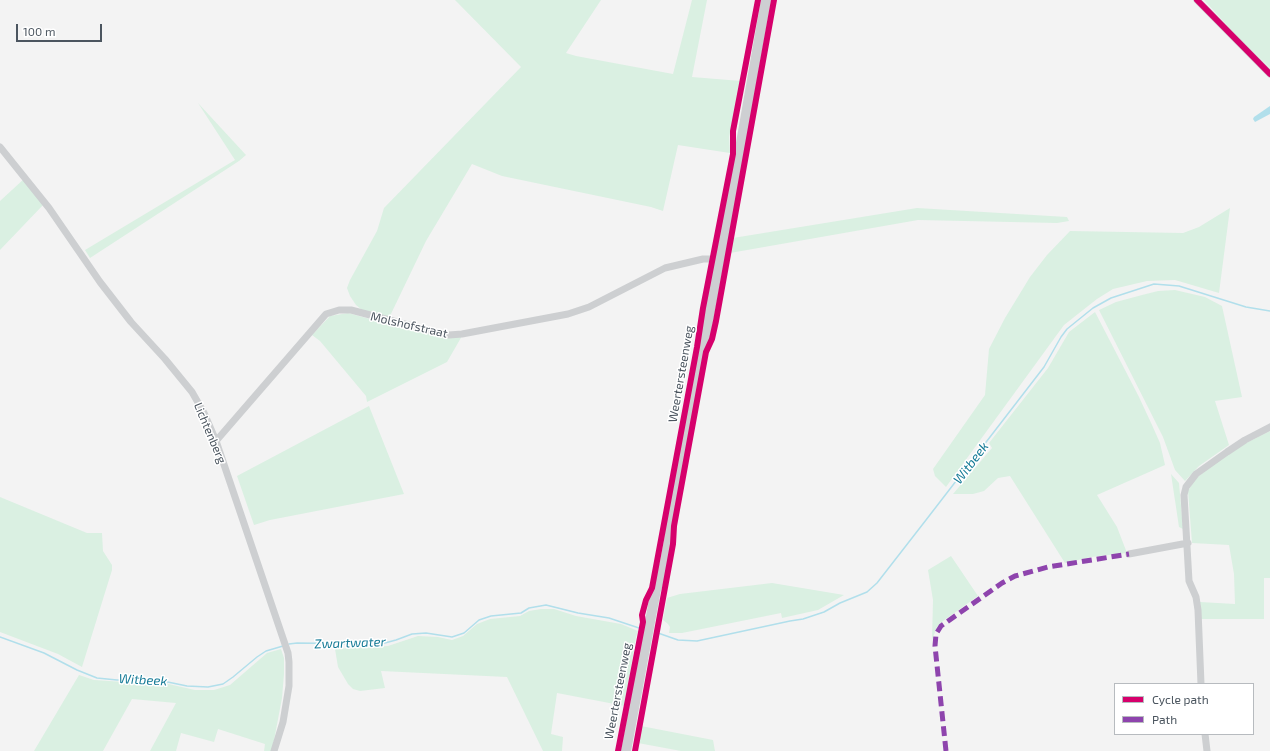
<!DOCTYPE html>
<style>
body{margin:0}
#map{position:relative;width:1270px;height:751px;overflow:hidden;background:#f3f3f3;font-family:"Exo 2",sans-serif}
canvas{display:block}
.legend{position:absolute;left:1114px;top:683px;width:140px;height:52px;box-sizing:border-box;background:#fff;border:1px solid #b7bbbf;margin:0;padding:5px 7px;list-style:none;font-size:12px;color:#4b555f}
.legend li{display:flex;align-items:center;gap:8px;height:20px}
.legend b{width:20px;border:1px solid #b7bbbf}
.scale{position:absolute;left:16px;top:24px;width:86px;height:18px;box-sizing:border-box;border:2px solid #4b555f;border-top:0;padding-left:5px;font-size:12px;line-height:14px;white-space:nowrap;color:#4b555f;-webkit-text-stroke:3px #fff;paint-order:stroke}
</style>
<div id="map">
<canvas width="1270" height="751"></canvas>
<ul class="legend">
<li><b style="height:5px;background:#d6006c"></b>Cycle path</li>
<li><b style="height:5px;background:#8e44ad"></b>Path</li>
</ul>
<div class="scale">100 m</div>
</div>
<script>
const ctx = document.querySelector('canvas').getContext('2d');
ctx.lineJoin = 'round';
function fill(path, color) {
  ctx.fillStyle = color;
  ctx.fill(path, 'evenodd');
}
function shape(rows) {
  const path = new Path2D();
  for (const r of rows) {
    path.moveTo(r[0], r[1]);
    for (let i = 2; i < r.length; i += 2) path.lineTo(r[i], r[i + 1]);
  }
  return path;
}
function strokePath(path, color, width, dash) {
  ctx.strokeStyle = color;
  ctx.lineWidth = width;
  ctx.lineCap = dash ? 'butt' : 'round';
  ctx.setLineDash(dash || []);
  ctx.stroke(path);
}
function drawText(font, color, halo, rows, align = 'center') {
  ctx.font = font + ' "Exo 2",sans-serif';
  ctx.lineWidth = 3;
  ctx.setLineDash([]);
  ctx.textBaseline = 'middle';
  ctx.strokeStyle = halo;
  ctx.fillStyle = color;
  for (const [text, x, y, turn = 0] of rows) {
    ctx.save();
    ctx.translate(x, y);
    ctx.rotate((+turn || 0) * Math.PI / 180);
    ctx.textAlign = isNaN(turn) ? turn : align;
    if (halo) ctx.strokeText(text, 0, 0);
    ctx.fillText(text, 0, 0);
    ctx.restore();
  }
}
fill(shape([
 [455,0,601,0,566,53,576,56,673,74,692,0,707,0,692,77,741,81,729,137,730,153,678,145,663,211,651,207,502,176,472,164,426,241,389,318,362,310,356,305,350,296,347,288,350,280,377,231,384,208,521,67],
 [1204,0,1270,0,1270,68,1237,36],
 [198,103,246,155,239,161,90,258,85,250,235,160],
 [25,178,44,204,0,250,0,201],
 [917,208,1067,217,1069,221,1057,223,918,220,730,253,733,238],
 [1230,208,1219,293,1175,280,1147,281,1113,289,1097,299,1064,325,946,487,935,476,933,469,985,395,989,349,1005,318,1030,277,1047,255,1070,231,1183,233,1199,227],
 [1175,290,1205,297,1222,306,1242,397,1215,401,1229,445,1199,466,1185,481,1175,470,1163,437,1099,310,1116,302,1142,295,1158,291],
 [1095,312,1139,397,1152,425,1160,443,1165,465,1097,495,1117,527,1127,553,1091,557,1065,563,1010,476,998,478,984,491,973,494,953,494,992,448,989,443,1048,368,1069,332],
 [348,313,410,330,443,336,462,336,447,362,367,402,366,396,320,341,312,335,330,316],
 [369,406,404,494,270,520,254,525,237,476],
 [1270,431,1270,578,1264,578,1264,619,1201,619,1200,602,1235,604,1234,574,1229,545,1192,543,1188,491,1195,479,1213,465,1240,446],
 [1171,474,1179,483,1183,529,1179,527],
 [0,497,87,533,102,533,103,551,112,565,112,570,82,667,58,654,0,632],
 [951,556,978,596,943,621,937,627,932,640,933,600,928,570],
 [772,583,844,595,818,610,782,618,781,613,682,633,669,633,670,627,668,624,663,620,667,598,680,594],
 [541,609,554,609,576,616,621,624,638,631,636,637,625,706,557,693,551,734,563,737,562,751,543,751,507,677,381,671,385,688,360,691,353,689,348,684,338,667,335,649,388,646,418,636,438,637,452,640,463,636,477,624,490,619,520,616,529,611],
 [281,649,284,658,284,674,282,698,272,751,264,751,265,744,218,729,214,742,181,733,176,751,150,751,176,703,132,699,103,751,34,751,79,675,94,680,139,683,164,683,195,690,214,690,230,685,267,653],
 [641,726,713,740,715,751,681,751,638,743]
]), '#daf0e2');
fill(shape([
 [1270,106,1270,114,1255,122,1253,119,1254,117]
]), '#b1dfeb');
strokePath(shape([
 [658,633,678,640,697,641,790,621,803,619,824,612,840,603,867,592,877,583,926,520,1044,367,1061,337,1067,329,1093,308,1111,298,1154,284,1179,286,1246,307,1270,311],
 [0,637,44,653,77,670,97,678,117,680,158,680,187,686,208,687,223,684,233,677,257,657,266,651,283,646],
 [289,644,297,643,381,644,396,640,412,634,426,633,452,637,464,633,479,620,491,616,521,613,529,608,546,605,578,613,609,618,639,628]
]), '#b1dfeb', 1.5);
strokePath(shape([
 [1197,0,1270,74],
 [0,147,49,208,100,282,131,322,165,359,192,392,204,413,216,441,288,653,289,662,289,686,283,722,274,751],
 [216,441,326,314,339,310,351,310,435,332,449,335,462,334,568,314,589,307,665,268,703,259,720,259],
 [1129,554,1188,543],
 [1201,684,1198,610,1196,597,1189,581,1184,495,1186,487,1196,474,1227,452,1245,440,1270,427],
 [1205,734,1207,751]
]), '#cdcfd1', 7);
strokePath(shape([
 [656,590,665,562,669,540,671,521,738,160,766,0],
 [626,751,657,584]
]), '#cecfd2', 10);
strokePath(shape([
 [946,751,935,646,936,634,941,626,1002,583,1015,576,1048,567,1129,554]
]), '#8e44ad', 5, [10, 5]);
strokePath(shape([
 [1197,0,1270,74],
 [618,751,643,622,642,615,646,600,652,588,697,347,703,308,733,154,733,131,758,0],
 [635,751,673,544,674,526,706,352,712,339,716,321,774,0]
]), '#d6006c', 6);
drawText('12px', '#4b555f', '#fff', [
 ["Molshofstraat",409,325,13],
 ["Weertersteenweg",681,374,-80],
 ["Lichtenberg",210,433,67],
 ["Weertersteenweg",618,691,-79]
]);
drawText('italic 13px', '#167b97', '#fff', [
 ["Witbeek",971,463,-53],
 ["Zwartwater",350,643,-2],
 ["Witbeek",143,680,3]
]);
</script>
